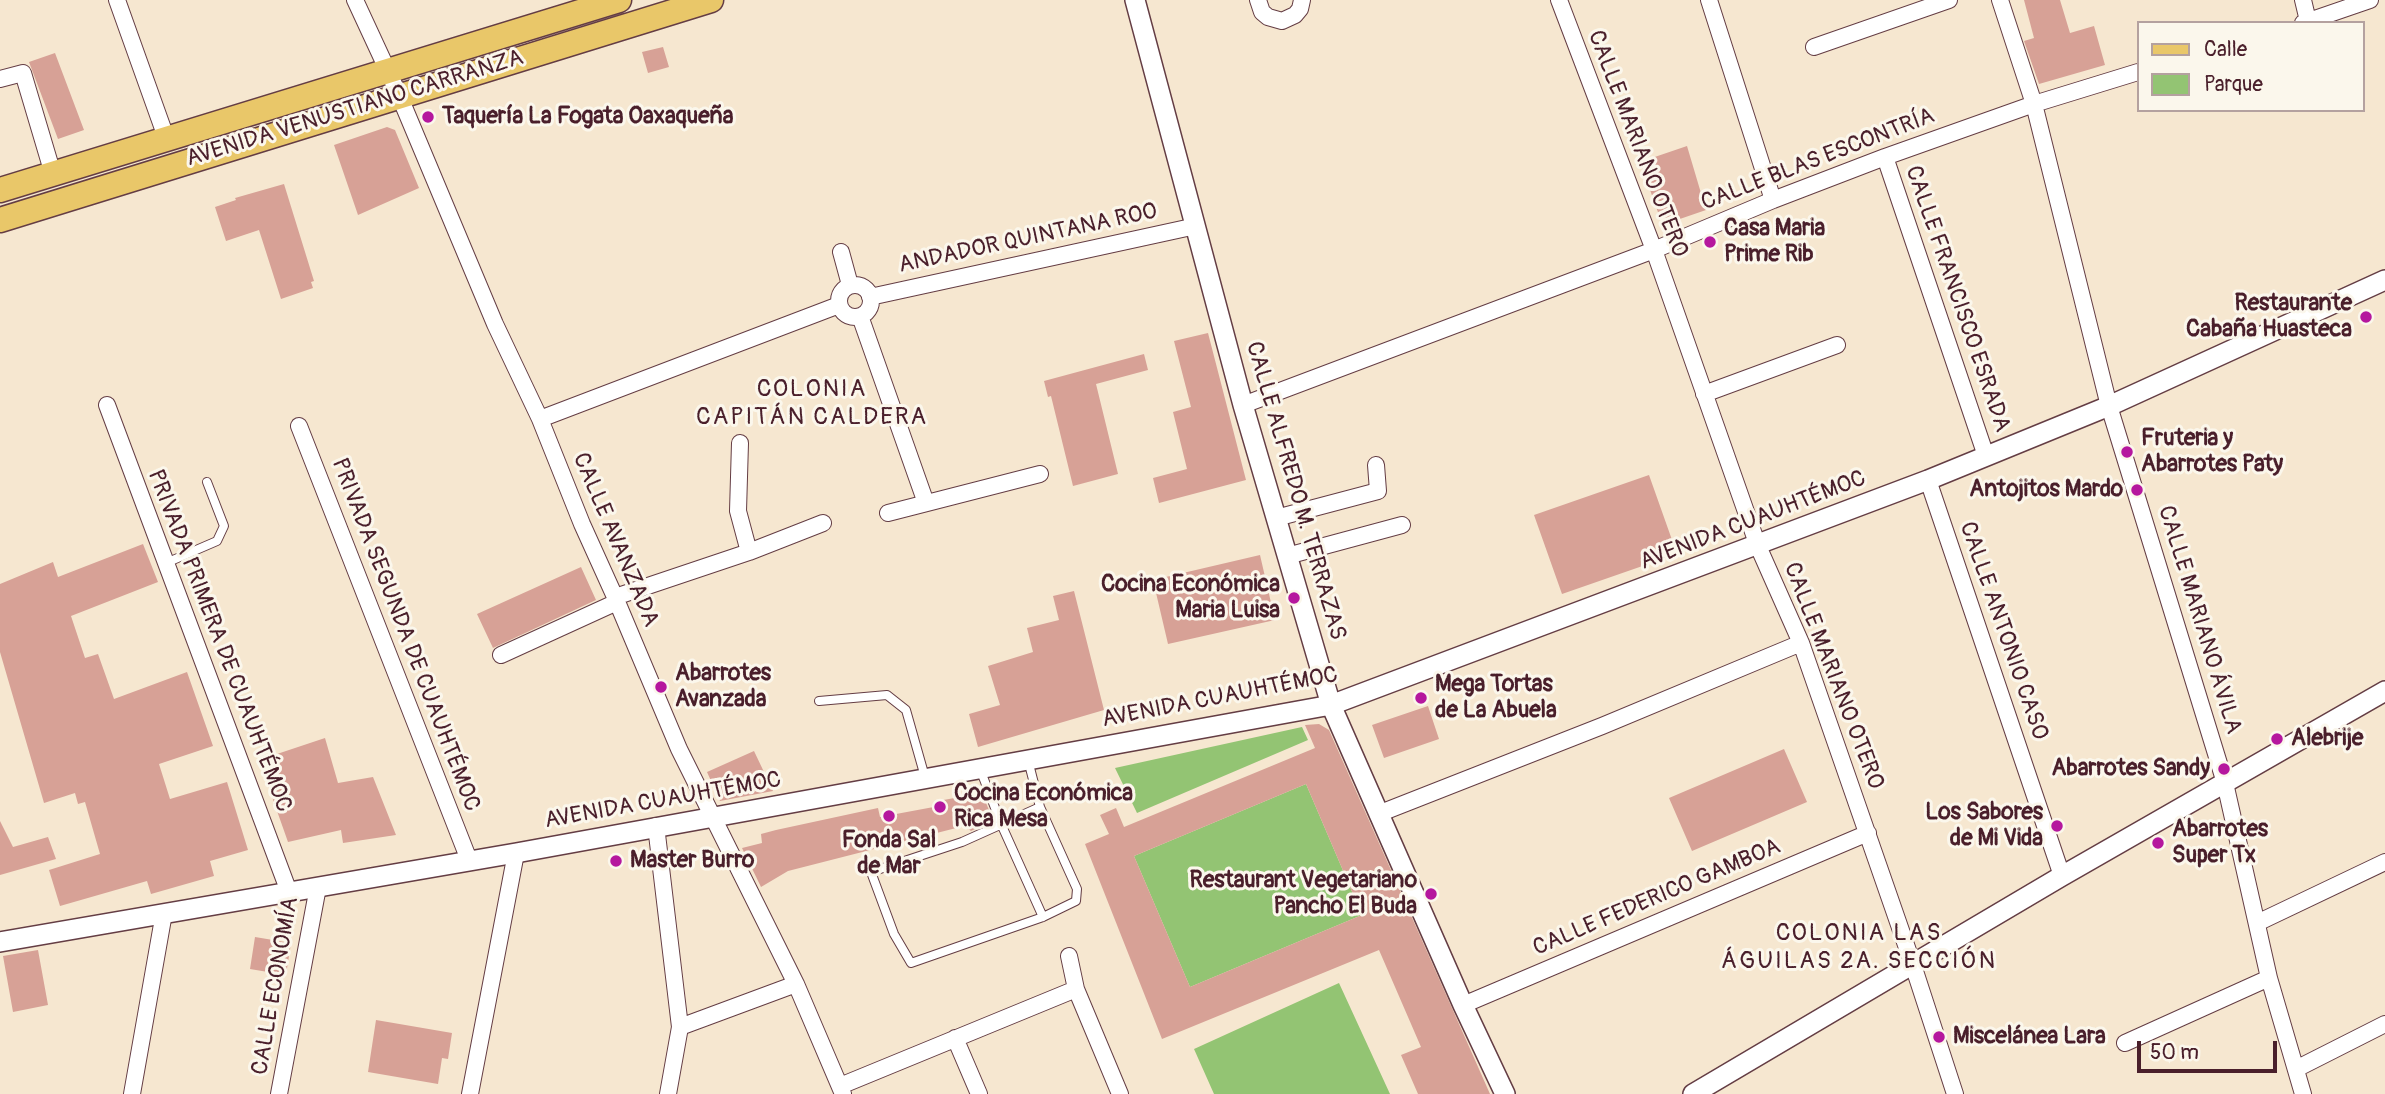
<!DOCTYPE html>
<meta charset="utf-8">
<style>
body{margin:0}
#map{position:relative;width:2385px;height:1094px;overflow:hidden;background:#f6e7d0;font-family:Pangolin,sans-serif}
canvas{display:block}
.legend{position:absolute;left:2137px;top:21px;width:228px;height:91px;box-sizing:border-box;background:#fbf7ec;border:2px solid #b4a19f;margin:0;padding:9px 12px;list-style:none;font-size:21px;color:#4a1f2b}
.legend li{display:flex;align-items:center;gap:14px;height:35px}
.legend b{width:35px;border:2px solid #b4a19f}
.scale{position:absolute;left:2137px;top:1041px;width:140px;height:32px;box-sizing:border-box;border:4px solid #4a1f2b;border-top:0;padding-left:9px;font-size:21px;line-height:24px;white-space:nowrap;color:#4a1f2b;-webkit-text-stroke:5px #fbf7ec;paint-order:stroke}
</style>
<div id="map">
<canvas width="2385" height="1094"></canvas>
<ul class="legend">
<li><b style="height:9px;background:#e9c769"></b>Calle</li>
<li><b style="height:19px;background:#93c473"></b>Parque</li>
</ul>
<div class="scale">50 m</div>
</div>
<script>
const ctx = document.querySelector('canvas').getContext('2d');
ctx.lineJoin = 'round';
function fill(path, color) {
  ctx.fillStyle = color;
  ctx.fill(path, 'evenodd');
}
function shape(rows) {
  const path = new Path2D();
  for (const r of rows) {
    if (r.length === 3) {
      path.moveTo(r[0] + r[2], r[1]);
      path.arc(r[0], r[1], r[2], 0, 2 * Math.PI);
      continue;
    }
    path.moveTo(r[0], r[1]);
    for (let i = 2; i < r.length; i += 2) path.lineTo(r[i], r[i + 1]);
  }
  return path;
}
function strokePath(path, color, width, dash) {
  ctx.strokeStyle = color;
  ctx.lineWidth = width;
  ctx.lineCap = dash ? 'butt' : 'round';
  ctx.setLineDash(dash || []);
  ctx.stroke(path);
}
function drawText(font, color, halo, rows, align = 'center') {
  ctx.font = font + ' Pangolin,sans-serif';
  ctx.lineWidth = 6;
  ctx.setLineDash([]);
  ctx.textBaseline = 'middle';
  ctx.strokeStyle = halo;
  ctx.fillStyle = color;
  for (const [text, x, y, turn = 0] of rows) {
    ctx.save();
    ctx.translate(x, y);
    ctx.rotate((+turn || 0) * Math.PI / 180);
    ctx.textAlign = isNaN(turn) ? turn : align;
    if (halo) ctx.strokeText(text, 0, 0);
    ctx.fillText(text, 0, 0);
    ctx.restore();
  }
}
fill(shape([
 [1302,727,1308,740,1137,813,1115,768],
 [1306,784,1362,915,1190,987,1134,856],
 [1339,983,1390,1094,1214,1094,1194,1049]
]), '#93c473');
fill(shape([
 [2024,0,2060,0,2070,33,2094,26,2105,65,2039,84,2024,41,2034,38],
 [663,47,669,67,648,73,642,52],
 [55,53,84,130,58,139,29,62],
 [387,127,395,130,419,188,358,215,334,145],
 [1687,146,1706,210,1674,221,1659,215,1640,162],
 [284,184,314,281,311,282,313,288,281,299,259,230,226,241,215,207,236,200,235,198],
 [1208,333,1246,480,1159,503,1153,478,1187,469,1173,412,1191,407,1174,341],
 [1144,354,1148,370,1096,384,1118,474,1073,486,1051,396,1048,397,1044,381],
 [1649,475,1677,554,1562,594,1534,515],
 [143,544,158,582,71,616,85,658,98,654,114,699,187,672,213,746,159,764,170,799,227,782,248,850,210,861,214,876,151,894,147,881,60,906,49,870,100,854,85,802,78,804,75,793,44,803,0,652,0,584,53,562,58,577],
 [1260,555,1275,620,1168,644,1153,580],
 [581,567,596,600,493,648,477,614],
 [1074,591,1104,710,978,747,969,714,1000,705,988,666,1033,652,1027,628,1059,620,1053,596],
 [1428,706,1439,739,1384,758,1372,725],
 [1319,724,1329,730,1490,1094,1418,1094,1401,1055,1421,1047,1379,950,1162,1039,1085,844,1109,834,1100,815,1116,808,1124,827,1315,748,1305,725],
 [1306,784,1362,915,1190,987,1134,856],
 [325,738,338,783,373,777,396,835,343,843,341,830,288,842,259,760],
 [1784,749,1807,802,1692,851,1669,798],
 [754,751,773,791,720,801,707,772],
 [982,793,993,820,971,831,964,826,788,871,761,887,742,848,762,843,761,834,776,830,878,808,880,817,939,806,938,801],
 [0,821,13,847,48,837,56,859,0,875],
 [255,937,291,943,286,975,250,969],
 [38,950,48,1005,13,1012,3,956],
 [376,1020,452,1033,448,1059,442,1058,438,1084,368,1072]
]), '#d7a196');
const service = shape([
 [166,563,217,541,224,526,207,482],
 [819,701,887,695,906,710,925,777],
 [1028,760,1040,807,1077,889,1076,901,1043,917,911,963,894,934,871,872,962,842,1040,807],
 [980,769,1002,826,1043,917]
]);
const minor = shape([
 [117,0,167,140],
 [355,0,399,95,495,324,540,419,582,524,615,597,679,749,796,984,843,1094],
 [1258,0,1262,12,1268,17,1282,21,1295,15,1300,9,1302,0],
 [1559,0,1654,250,1758,546,1801,643,1913,965,1955,1094],
 [1709,0,1773,200],
 [2000,0,2034,104,2109,406,2225,783,2269,978,2303,1094],
 [2303,0,2308,21],
 [2303,23,2370,0],
 [1814,47,1949,0],
 [0,79,23,73,53,174],
 [1885,157,1986,456],
 [841,252,850,285],
 [855,301,16],
 [870,297,1196,226],
 [860,316,926,503],
 [1704,394,1837,345],
 [107,405,289,892],
 [1243,405,1654,250,1773,200,1885,157,2034,104,2138,72],
 [540,419,839,305],
 [299,426,469,860],
 [740,443,738,511,749,552],
 [1928,480,2062,876],
 [888,513,1040,474],
 [1276,518,1378,491,1376,465],
 [1287,556,1402,525],
 [615,597,749,552,823,523],
 [501,655,617,602],
 [1378,814,1602,726,1801,643],
 [656,826,680,1027,668,1094],
 [2257,923,2385,862],
 [1069,956,1076,989,1120,1094],
 [1463,1005,1868,833],
 [680,1027,796,984],
 [955,1038,979,1094],
 [2125,1043,2269,978],
 [2296,1069,2385,1024],
 [840,1086,1076,989],
 [132,1094,164,913],
 [279,1094,318,887],
 [470,1094,516,853]
]);
const tertiary = shape([
 [1135,0,1243,405,1331,705,1463,1005,1505,1094],
 [0,942,516,853,1331,705,1928,480,2109,406,2385,280],
 [1693,1094,2062,876,2385,691]
]);
const primary = shape([
 [0,190,619,0],
 [0,220,711,0]
]);
strokePath(service, '#643d44', 10);
strokePath(minor, '#643d44', 18);
strokePath(tertiary, '#643d44', 22);
strokePath(primary, '#643d44', 27);
strokePath(service, '#fff', 8);
strokePath(minor, '#fff', 16);
strokePath(tertiary, '#fff', 19);
strokePath(primary, '#e9c769', 24);
for (const [x, y, r, color] of [
 [428,117,7,"#b5179e"],
 [1710,242,7,"#b5179e"],
 [2366,317,7,"#b5179e"],
 [2127,452,7,"#b5179e"],
 [2137,490,7,"#b5179e"],
 [1294,598,7,"#b5179e"],
 [661,687,7,"#b5179e"],
 [1421,698,7,"#b5179e"],
 [2277,739,7,"#b5179e"],
 [2224,769,7,"#b5179e"],
 [940,807,7,"#b5179e"],
 [889,816,7,"#b5179e"],
 [2057,826,7,"#b5179e"],
 [2158,843,7,"#b5179e"],
 [616,861,7,"#b5179e"],
 [1431,894,7,"#b5179e"],
 [1939,1037,7,"#b5179e"]
]) {
  const dot = new Path2D();
  dot.arc(x, y, r, 0, 2 * Math.PI);
  ctx.fillStyle = color;
  ctx.fill(dot);
  strokePath(dot, '#fbf7ec', 2.5);
}
drawText('23px', '#4a1f2b', '#fbf7ec', [
 ["AVENIDA VENUSTIANO CARRANZA",355,109,-17],
 ["CALLE MARIANO OTERO",1637,144,69],
 ["CALLE BLAS ESCONTRÍA",1818,160,-21],
 ["ANDADOR QUINTANA ROO",1028,239,-12],
 ["CALLE FRANCISCO ESRADA",1957,299,71],
 ["CALLE ALFREDO M. TERRAZAS",1295,491,74],
 ["AVENIDA CUAUHTÉMOC",1753,521,-21],
 ["CALLE AVANZADA",615,540,67],
 ["CALLE MARIANO ÁVILA",2199,620,73],
 ["CALLE ANTONIO CASO",2003,631,71],
 ["PRIVADA SEGUNDA DE CUAUHTÉMOC",405,635,69],
 ["PRIVADA PRIMERA DE CUAUHTÉMOC",219,641,69],
 ["CALLE MARIANO OTERO",1833,676,69],
 ["AVENIDA CUAUHTÉMOC",1220,698,-11],
 ["AVENIDA CUAUHTÉMOC",663,801,-10],
 ["CALLE FEDERICO GAMBOA",1657,898,-23],
 ["CALLE ECONOMÍA",276,986,-80]
]);
drawText('bold 23px', '#4a1f2b', '#fbf7ec', [
 ["Taquería La Fogata Oaxaqueña",442,117],
 ["Casa Maria",1724,229],
 ["Prime Rib",1724,255],
 ["Restaurante",2352,304,"right"],
 ["Cabaña Huasteca",2352,330,"right"],
 ["Fruteria y",2141,439],
 ["Abarrotes Paty",2141,465],
 ["Antojitos Mardo",2123,490,"right"],
 ["Cocina Económica",1280,585,"right"],
 ["Maria Luisa",1280,611,"right"],
 ["Abarrotes",675,674],
 ["Avanzada",675,700],
 ["Mega Tortas",1435,685],
 ["de La Abuela",1435,711],
 ["Alebrije",2291,739],
 ["Abarrotes Sandy",2210,769,"right"],
 ["Cocina Económica",954,794],
 ["Rica Mesa",954,820],
 ["Los Sabores",2043,813,"right"],
 ["de Mi Vida",2043,839,"right"],
 ["Abarrotes",2172,830],
 ["Super Tx",2172,856],
 ["Fonda Sal",889,841,"center"],
 ["de Mar",889,867,"center"],
 ["Master Burro",630,861],
 ["Restaurant Vegetariano",1417,881,"right"],
 ["Pancho El Buda",1417,907,"right"],
 ["Miscelánea Lara",1953,1037]
], 'left');
ctx.letterSpacing = '2px';
drawText('24px', '#4a1f2b', '#fbf7ec', [
 ["COLONIA",812,390],
 ["CAPITÁN CALDERA",812,418],
 ["COLONIA LAS",1859,934],
 ["ÁGUILAS 2A. SECCIÓN",1859,962]
]);
ctx.letterSpacing = '0px';
</script>
